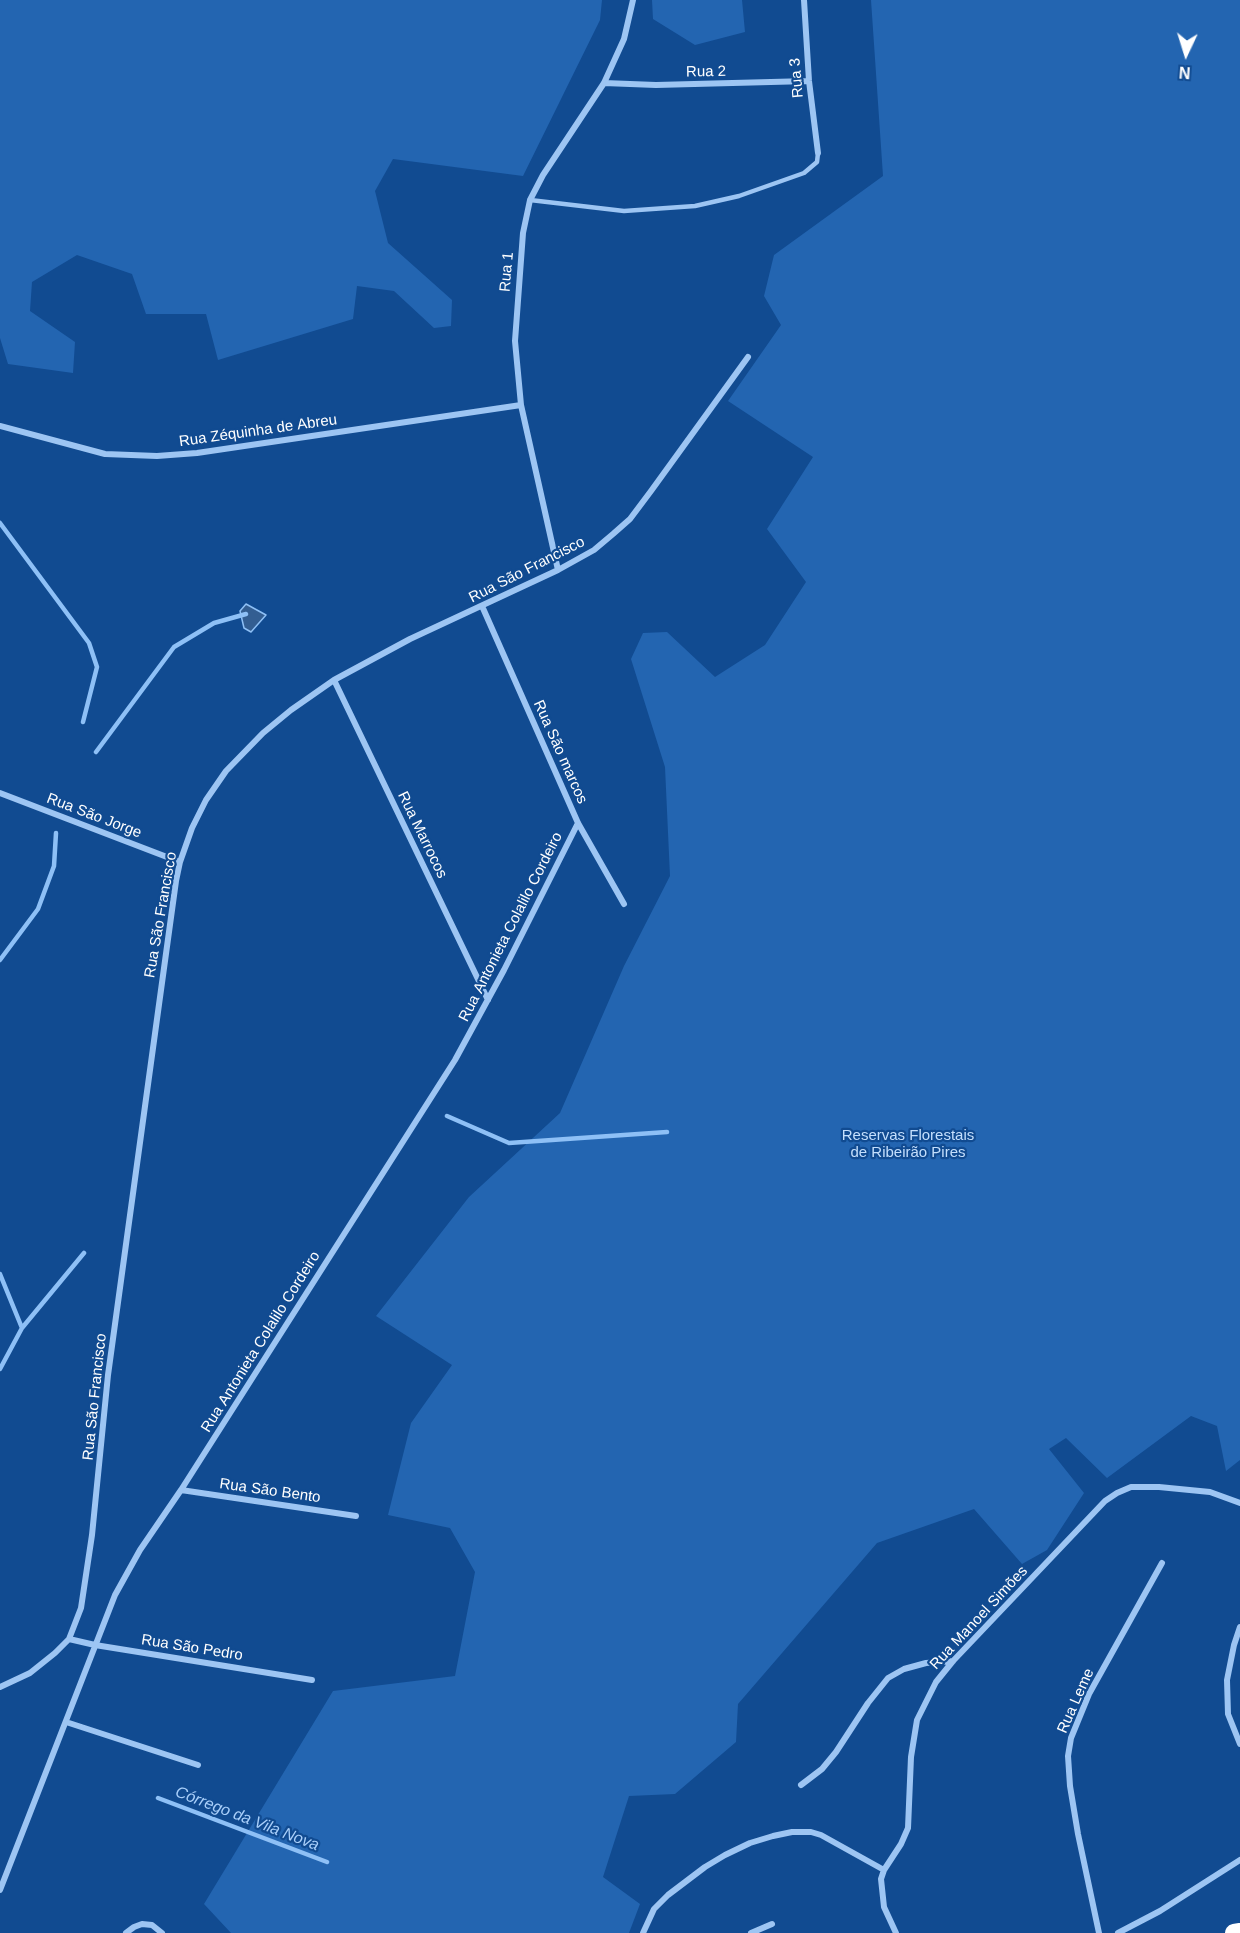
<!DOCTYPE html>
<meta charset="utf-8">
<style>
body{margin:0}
#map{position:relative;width:1240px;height:1933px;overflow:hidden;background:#114b91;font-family:Arial,sans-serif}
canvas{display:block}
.north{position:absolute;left:1156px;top:24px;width:60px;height:60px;-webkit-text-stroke:4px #114b91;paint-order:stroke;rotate:184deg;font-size:16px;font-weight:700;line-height:24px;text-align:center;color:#fff}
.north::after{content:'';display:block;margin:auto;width:21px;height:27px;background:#fff;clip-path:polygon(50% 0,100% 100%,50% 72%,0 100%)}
</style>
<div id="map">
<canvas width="1240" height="1933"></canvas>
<div class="north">N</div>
</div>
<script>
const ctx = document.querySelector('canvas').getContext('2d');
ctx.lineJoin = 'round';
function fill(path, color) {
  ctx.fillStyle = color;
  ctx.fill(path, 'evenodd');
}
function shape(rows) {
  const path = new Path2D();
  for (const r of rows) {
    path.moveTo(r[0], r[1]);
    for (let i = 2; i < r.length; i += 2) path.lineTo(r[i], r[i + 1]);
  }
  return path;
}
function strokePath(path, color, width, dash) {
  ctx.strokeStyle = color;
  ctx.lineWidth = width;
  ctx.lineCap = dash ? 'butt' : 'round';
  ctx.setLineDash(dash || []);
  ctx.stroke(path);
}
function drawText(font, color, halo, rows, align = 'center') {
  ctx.font = font + ' Arial,sans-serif';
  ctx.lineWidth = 4.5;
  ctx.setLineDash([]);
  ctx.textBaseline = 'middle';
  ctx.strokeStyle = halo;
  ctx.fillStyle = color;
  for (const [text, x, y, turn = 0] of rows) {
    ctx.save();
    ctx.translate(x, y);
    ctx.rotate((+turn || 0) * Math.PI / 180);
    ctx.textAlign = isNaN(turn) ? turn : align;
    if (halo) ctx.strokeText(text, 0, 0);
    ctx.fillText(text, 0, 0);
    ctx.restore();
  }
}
fill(shape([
 [0,0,602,0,600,20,523,176,393,159,375,191,388,243,452,300,451,326,434,328,394,291,357,286,353,319,218,360,206,314,146,314,132,274,77,255,32,282,30,311,75,342,73,373,8,364,0,338],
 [652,0,742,0,745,32,695,45,653,19],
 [871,0,1240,0,1240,1460,1226,1471,1217,1426,1191,1416,1107,1478,1066,1438,1049,1449,1084,1493,1047,1550,1022,1564,974,1509,877,1543,738,1704,736,1742,675,1794,629,1796,603,1877,640,1904,629,1933,231,1933,204,1904,333,1691,455,1676,475,1572,450,1528,388,1515,411,1423,452,1365,376,1316,469,1197,560,1113,624,966,670,876,665,767,631,659,643,633,667,632,715,677,765,645,806,582,767,529,813,457,728,401,781,325,764,296,774,255,883,176]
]), '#2365b1');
const water = shape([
 [246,604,266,615,251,632,244,628,240,611,246,604]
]);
fill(water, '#335e92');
strokePath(water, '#8ec0f6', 1.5);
strokePath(shape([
 [0,523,89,643,97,667,83,722],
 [96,752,174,647,214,623,246,614],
 [0,960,38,909,54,866,56,833],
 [447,1116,509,1143,667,1132],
 [0,1274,22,1328,0,1369],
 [22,1328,84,1253],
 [158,1798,327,1862]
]), '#8ec0f6', 4.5);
strokePath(shape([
 [530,200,624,211,695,206,739,196,804,173,817,162,818,153]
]), '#9dc5f3', 4.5);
strokePath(shape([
 [804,0,809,81,818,153],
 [604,83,656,85,809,81],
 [0,426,105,454,157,456,197,453,521,405],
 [558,570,521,405,515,341,523,233,530,200,543,175,604,83,624,39,633,0],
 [482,606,578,823,624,904],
 [334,680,488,1000],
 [0,793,180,862],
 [181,1490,356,1516],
 [1240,1627,1234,1645,1227,1680,1228,1714,1240,1744],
 [69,1639,95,1645,312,1680],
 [0,1687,30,1673,55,1653,69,1639,81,1608,92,1535,108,1375,176,881,180,862,192,828,206,800,226,771,263,733,291,710,334,680,410,639,558,570,594,550,613,534,630,519,651,491,748,357],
 [66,1722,198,1765],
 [801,1785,822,1769,836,1752,868,1703,888,1678,904,1669,926,1663,953,1661],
 [0,1890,115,1595,140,1550,181,1490,455,1060,504,970,578,823],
 [126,1933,134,1927,142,1924,152,1925,162,1933],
 [643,1933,654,1909,668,1895,705,1867,725,1855,750,1843,773,1836,792,1832,811,1832,821,1835,884,1870],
 [751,1933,772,1924],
 [896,1933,884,1907,881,1879,884,1870,901,1844,908,1828,911,1757,917,1720,936,1682,953,1661,1105,1501,1117,1493,1131,1487,1159,1487,1210,1492,1240,1503],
 [1099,1933,1078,1834,1070,1786,1068,1756,1071,1738,1089,1694,1162,1563],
 [1118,1933,1160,1911,1240,1860]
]), '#9dc5f3', 6);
strokePath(shape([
 [1234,1933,1240,1932]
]), '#fff', 18);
drawText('15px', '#fff', '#114b91', [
 ["Rua 2",706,72,-1],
 ["Rua 3",797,78,-95],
 ["Rua 1",507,272,-85],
 ["Rua Zéquinha de Abreu",258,431,-8],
 ["Rua São Francisco",527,570,-27],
 ["Rua São marcos",560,752,66],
 ["Rua São Jorge",94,816,21],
 ["Rua Marrocos",422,835,64],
 ["Rua São Francisco",161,915,-80],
 ["Rua Antonieta Colalilo Cordeiro",511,927,-63],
 ["Rua Antonieta Colalilo Cordeiro",261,1342,-58],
 ["Rua São Francisco",95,1397,-84],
 ["Rua São Bento",270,1491,8],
 ["Rua Manoel Simões",979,1618,-47],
 ["Rua São Pedro",192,1648,9],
 ["Rua Leme",1076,1701,-66]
]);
drawText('15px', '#c4dffd', '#114b91', [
 ["Reservas Florestais",908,1136],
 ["de Ribeirão Pires",908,1153]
]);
drawText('italic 16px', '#a9cffa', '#114b91', [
 ["Córrego da Vila Nova",247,1819,21]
]);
</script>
